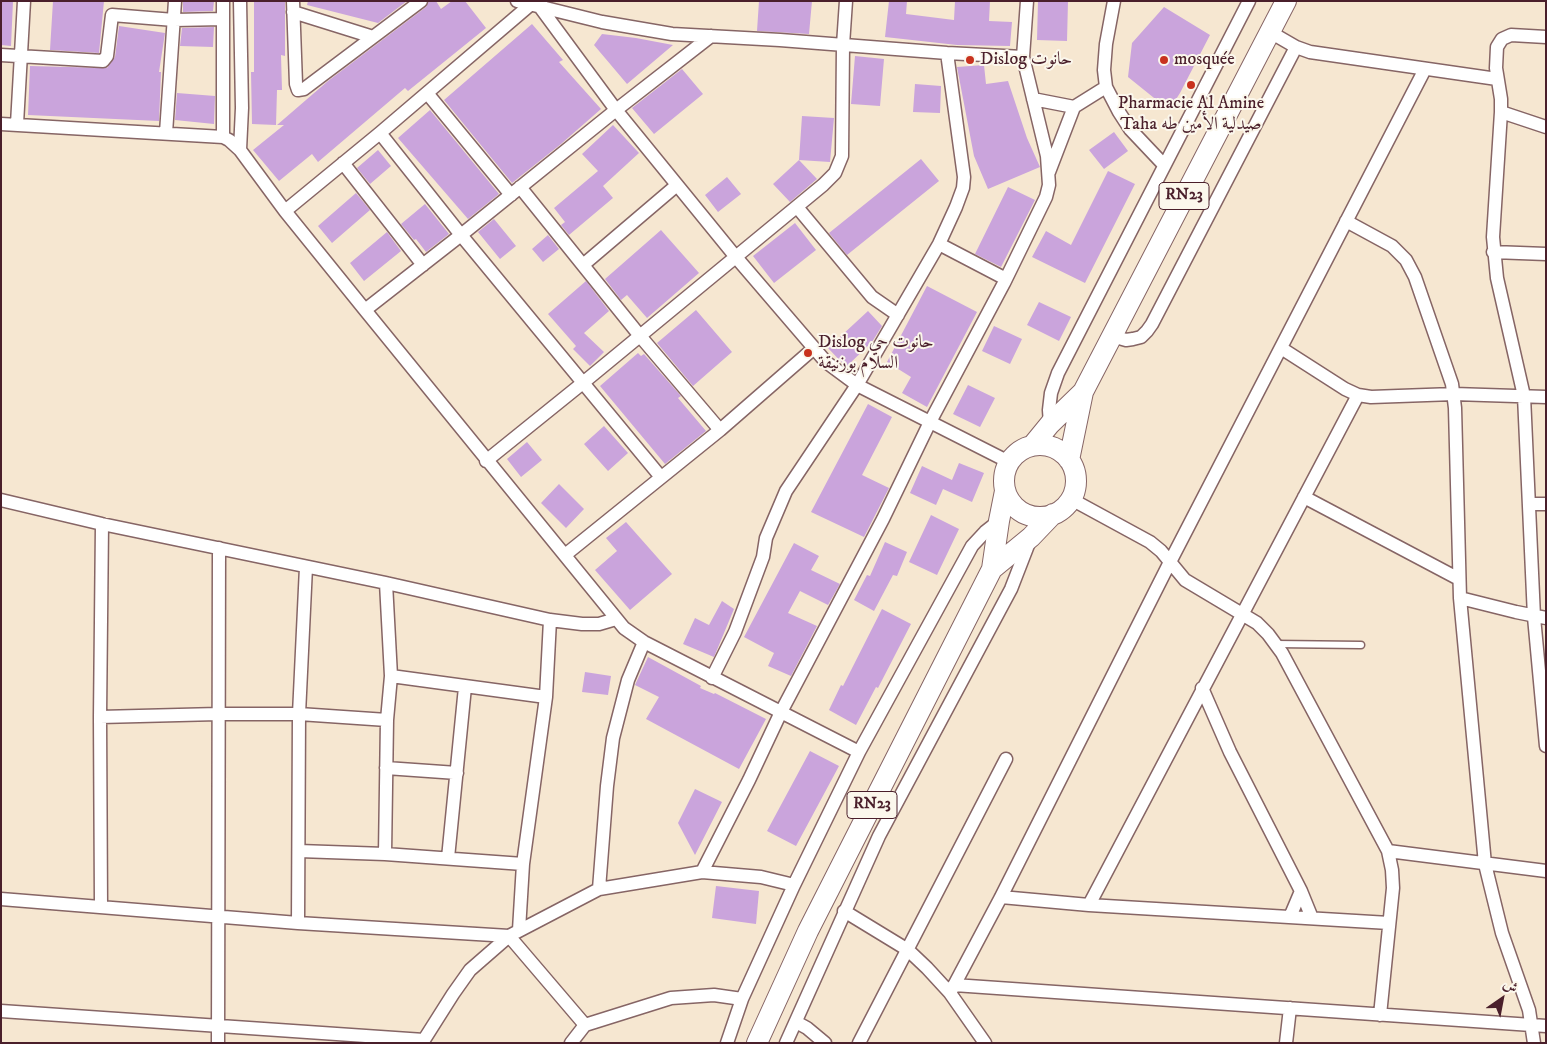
<!DOCTYPE html>
<meta charset="utf-8">
<style>
body{margin:0}
#map{position:relative;width:1547px;height:1044px;overflow:hidden;background:#f6e7d1;font-family:"IM FELL DW Pica",Amiri,serif}
canvas{display:block}
.frame{position:absolute;inset:0;border:2px solid #4a1f2b;pointer-events:none}
.north{position:absolute;left:1477px;top:974px;width:50px;height:50px;-webkit-text-stroke:4px #fbf7ec;paint-order:stroke;rotate:33deg;font-size:14px;font-weight:700;line-height:20px;text-align:center;color:#4a1f2b}
.north::after{content:'';display:block;margin:auto;width:18px;height:22px;background:#4a1f2b;clip-path:polygon(50% 0,100% 100%,50% 72%,0 100%)}
</style>
<div id="map">
<canvas width="1547" height="1044"></canvas>
<div class="frame"></div>
<div class="north">ش</div>
</div>
<script>
const ctx = document.querySelector('canvas').getContext('2d');
ctx.lineJoin = 'round';
function fill(path, color) {
  ctx.fillStyle = color;
  ctx.fill(path, 'evenodd');
}
function shape(rows) {
  const path = new Path2D();
  for (const r of rows) {
    if (r.length === 3) {
      path.moveTo(r[0] + r[2], r[1]);
      path.arc(r[0], r[1], r[2], 0, 2 * Math.PI);
      continue;
    }
    path.moveTo(r[0], r[1]);
    for (let i = 2; i < r.length; i += 2) path.lineTo(r[i], r[i + 1]);
  }
  return path;
}
function strokePath(path, color, width, dash) {
  ctx.strokeStyle = color;
  ctx.lineWidth = width;
  ctx.lineCap = dash ? 'butt' : 'round';
  ctx.setLineDash(dash || []);
  ctx.stroke(path);
}
function drawText(font, color, halo, rows, align = 'center') {
  ctx.font = font + ' "IM FELL DW Pica",Amiri,serif';
  ctx.lineWidth = 4;
  ctx.setLineDash([]);
  ctx.textBaseline = 'middle';
  ctx.strokeStyle = halo;
  ctx.fillStyle = color;
  for (const [text, x, y, turn = 0] of rows) {
    ctx.save();
    ctx.translate(x, y);
    ctx.rotate((+turn || 0) * Math.PI / 180);
    ctx.textAlign = isNaN(turn) ? turn : align;
    if (halo) ctx.strokeText(text, 0, 0);
    ctx.fillText(text, 0, 0);
    ctx.restore();
  }
}
fill(shape([
 [1,1,13,1,11,46,1,45],
 [53,1,104,1,99,53,50,50],
 [183,1,214,1,213,11,183,12],
 [254,1,285,1,285,56,281,55,282,90,277,90,276,125,252,124,251,72,254,72],
 [308,1,407,1,378,23,307,5],
 [429,1,436,1,441,9,452,1,465,1,486,28,408,91,405,88,318,162,312,154,279,181,253,150,284,125,277,125,328,81,426,7],
 [759,1,812,1,809,34,757,31],
 [889,1,907,1,906,14,954,20,955,1,990,1,989,21,1012,22,1010,46,957,45,885,37],
 [1038,1,1068,1,1067,41,1037,40],
 [1164,7,1210,35,1180,93,1169,110,1128,77,1132,43],
 [532,24,563,60,559,62,601,109,561,144,512,183,444,100],
 [119,26,165,33,159,72,161,72,159,121,28,115,30,66,107,68,115,57],
 [214,27,213,47,180,46,182,28],
 [602,34,636,38,673,45,627,84,594,45],
 [855,56,884,59,880,106,851,104],
 [984,65,986,84,1008,81,1027,138,1040,167,988,189,974,156,957,67],
 [682,69,703,94,654,134,632,108],
 [915,84,941,86,940,113,913,112],
 [177,93,215,96,214,124,175,120],
 [430,110,499,194,468,219,398,138],
 [802,116,834,118,830,162,799,160],
 [613,125,639,153,603,186,613,198,569,235,561,225,565,222,554,208,598,171,582,154],
 [1114,132,1128,151,1104,169,1089,150],
 [378,150,391,166,370,184,357,168],
 [921,159,939,181,847,255,829,233],
 [799,160,817,179,790,202,773,184],
 [1108,171,1135,184,1085,283,1032,257,1046,231,1071,245],
 [727,177,741,194,718,212,705,195],
 [1008,187,1035,200,1001,267,975,254],
 [356,193,370,210,332,243,318,226],
 [425,204,449,234,426,252,416,239,414,240,401,224],
 [494,219,516,246,500,259,478,232],
 [795,223,816,250,774,283,753,256],
 [661,230,699,273,647,318,627,295,621,300,605,279],
 [387,232,401,251,364,281,350,263],
 [548,235,559,249,543,262,532,249],
 [586,281,609,311,584,333,604,352,590,366,573,349,576,346,548,314],
 [927,286,977,312,927,407,902,393,911,377,887,362],
 [1039,302,1071,317,1059,341,1027,325],
 [696,310,732,352,693,386,657,343],
 [868,311,882,326,872,342,846,367,828,348],
 [994,326,1022,339,1010,364,982,351],
 [638,353,641,356,644,354,681,396,678,398,706,431,665,464,600,386],
 [968,385,995,398,980,427,953,414],
 [868,404,892,417,862,475,889,488,864,537,811,512],
 [604,426,628,453,608,471,584,444],
 [527,442,542,460,521,477,507,459],
 [959,463,984,473,972,502,943,489,936,505,910,493,922,466,952,480],
 [559,484,584,509,566,528,541,503],
 [931,515,959,529,937,575,909,562],
 [626,522,672,574,630,610,595,570,617,551,606,538],
 [885,542,907,552,897,576,893,575,874,611,854,600,867,575,870,576],
 [794,543,819,556,811,570,840,584,828,605,800,591,788,613,817,626,791,676,768,666,774,653,744,637],
 [722,601,734,609,714,657,683,644,695,618,709,625],
 [882,609,911,624,878,688,876,687,856,725,829,710,841,685,843,686],
 [648,657,701,686,700,688,714,694,715,693,766,719,739,769,646,719,659,697,635,685],
 [585,672,611,676,608,695,582,692],
 [810,751,839,766,796,846,767,831],
 [695,789,722,802,695,855,678,823],
 [716,886,759,891,756,924,712,918]
]), '#caa4dc');
const lane = shape([
 [1276,644,1361,645]
]);
const street = shape([
 [223,1,223,137],
 [293,1,296,84,298,90,304,89,421,1],
 [517,1,602,22,672,34,780,40,947,53,1023,57],
 [541,1,540,7,616,110,735,256,826,362,857,385,1009,462],
 [1114,1,1106,44,1104,70,1106,87,1119,112,1130,129,1164,165],
 [293,12,373,37],
 [1270,32,1296,47,1310,52,1497,79],
 [1546,37,1511,35,1502,39,1497,47,1496,68,1501,99,1501,112,1493,237,1497,278,1524,396,1534,617,1546,746],
 [1,55,103,61,107,56,112,15,174,20,223,19],
 [427,93,511,195],
 [1033,99,1074,107],
 [1501,112,1546,127],
 [1,124,223,137,229,140,240,150,285,211,365,310,624,628,644,642,859,752],
 [17,124,24,1],
 [166,133,175,1],
 [380,133,461,235,660,476],
 [240,150,242,108,240,1],
 [343,163,423,265],
 [1049,172,1074,107,1106,87],
 [520,187,640,336,720,430],
 [797,207,872,297,898,315],
 [285,211,380,133,530,5],
 [1346,221,1392,246,1406,260,1415,277,1452,384,1455,408,1460,598,1485,864,1502,933,1529,1010,1534,1043],
 [939,244,1006,279],
 [1493,252,1546,254],
 [583,265,677,185],
 [365,310,461,235,616,110,711,36],
 [1112,336,1126,340,1133,339,1141,337,1147,331,1152,324,1296,47],
 [1281,348,1345,389,1358,395,1371,397,1454,394,1546,397],
 [1050,424,1049,410,1051,393,1058,373,1249,1],
 [486,461,584,382,823,185,835,173,842,156,843,45,846,1],
 [1304,497,1459,579],
 [1071,499,1150,542,1161,551,1185,580,1257,623,1268,634,1282,653,1388,851,1392,870,1393,888,1380,1015],
 [1,500,102,524,386,583,550,620,582,624,599,624,616,619],
 [1530,504,1546,504],
 [565,555,720,430,813,349],
 [1460,598,1516,612,1546,618],
 [391,676,546,697],
 [712,678,735,632,763,557,766,538,786,491,857,385,939,244,956,207,963,188,964,177,947,53],
 [1202,688,1230,752,1301,891,1312,918],
 [100,717,218,714,299,714,387,720],
 [386,768,457,773],
 [299,851,385,854,523,864],
 [1388,851,1546,871],
 [385,854,387,720,391,676,386,583],
 [448,858,465,687],
 [702,872,749,780,781,712,883,519,930,422,1004,283,1046,197,1049,185,1047,156,1023,57,1027,1],
 [599,889,607,786,613,738,628,680,644,642],
 [1001,897,1089,905,1389,923],
 [1,899,298,923,509,936,585,1025],
 [1089,905,1358,395],
 [101,906,100,717,102,524],
 [844,911,908,950,927,968,950,993,985,1043],
 [1290,917,1301,891],
 [298,923,299,714,306,567],
 [519,930,523,864,546,697,550,620],
 [954,985,1546,1026],
 [950,993,1001,897,1170,562,1425,69],
 [1,1011,424,1040],
 [796,1022,807,1028,825,1043],
 [218,1043,219,548],
 [422,1043,453,994,470,970,509,936,599,889,702,872,761,877,794,885],
 [571,1043,585,1025,671,998,714,995,742,999],
 [727,1043,742,999,794,885,859,752,972,546,985,532,999,521],
 [786,1043,879,836,1011,589,1030,540],
 [859,1043,1006,759],
 [1286,1043,1290,1008]
]);
const primary = shape([
 [1040,481,36],
 [1032,446,1050,424,1083,392],
 [1069,460,1083,392,1286,1],
 [992,569,1031,537,1053,514],
 [757,1043,808,931,992,569,999,521,1005,491]
]);
strokePath(lane, '#866565', 9);
strokePath(street, '#866565', 15);
strokePath(primary, '#866565', 22);
strokePath(lane, '#fff', 6);
strokePath(street, '#fff', 12);
strokePath(primary, '#fff', 20);
for (const [x, y, r, color] of [
 [970,60,5,"#c8321e"],
 [1164,60,5,"#c8321e"],
 [1191,85,5,"#c8321e"],
 [808,353,5,"#c8321e"]
]) {
  const dot = new Path2D();
  dot.arc(x, y, r, 0, 2 * Math.PI);
  ctx.fillStyle = color;
  ctx.fill(dot);
  strokePath(dot, '#fbf7ec', 2);
}
for (const [x, y, w] of [
 [1184,196,50],
 [872,805,50]
]) {
  const box = new Path2D();
  box.roundRect(x - w / 2, y - 13.5, w, 27, 4);
  ctx.fillStyle = '#fbf7ec';
  ctx.fill(box);
  strokePath(box, '#4a1f2b', 1);
}
drawText('bold 16px', '#4a1f2b', null, [
 ["RN23",1184,196],
 ["RN23",872,805]
]);
drawText('18px', '#4a1f2b', '#fbf7ec', [
 ["Dislog حانوت",980,60],
 ["mosquée",1174,60],
 ["Pharmacie Al Amine",1191,104,"center"],
 ["Taha صيدلية الأمين طه",1191,125,"center"],
 ["Dislog حانوت حي",818,343],
 ["السلام بوزنيقة",818,364]
], 'left');
</script>
